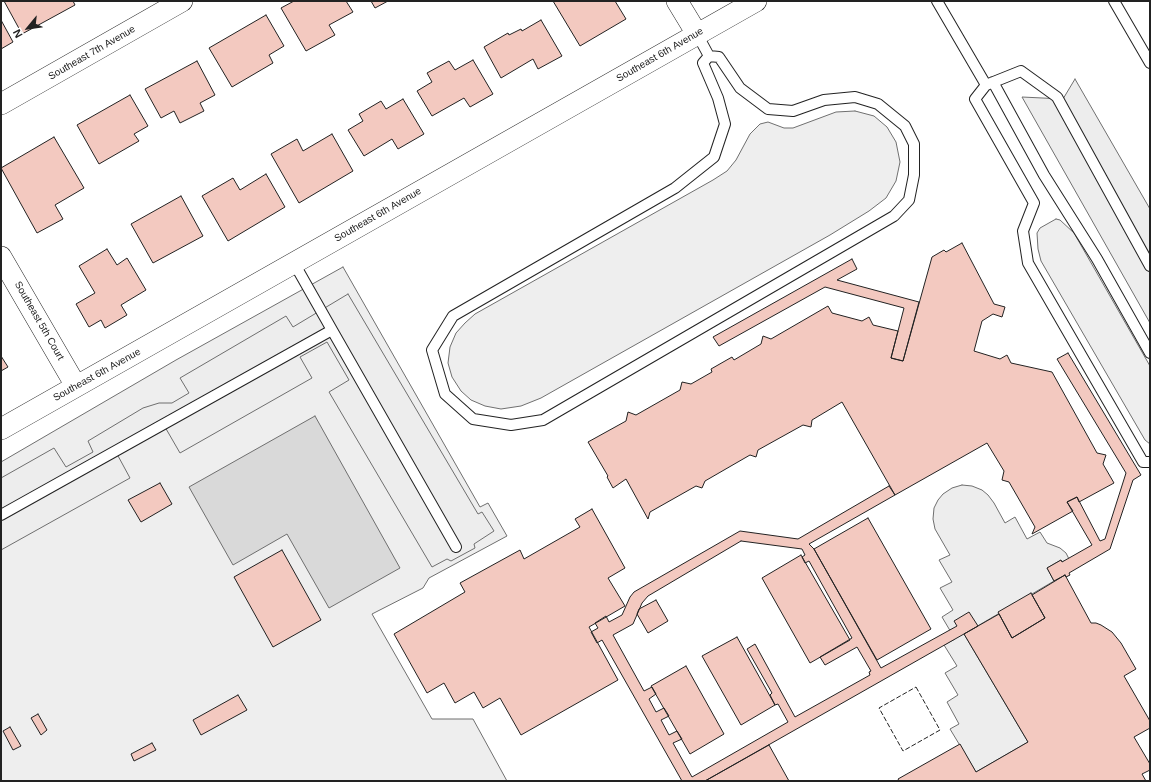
<!DOCTYPE html>
<style>
body{margin:0}
#map{position:relative;width:1151px;height:782px;overflow:hidden;background:#fff;font-family:Arial,sans-serif}
canvas{display:block}
.frame{position:absolute;inset:0;border:2px solid #222;pointer-events:none}
.north{position:absolute;left:8px;top:8px;width:40px;height:40px;-webkit-text-stroke:3px #fff;paint-order:stroke;rotate:241deg;font-size:11px;font-weight:700;line-height:16px;text-align:center;color:#222}
.north::after{content:'';display:block;margin:auto;width:14px;height:18px;background:#222;clip-path:polygon(50% 0,100% 100%,50% 72%,0 100%)}
</style>
<div id="map">
<canvas width="1151" height="782"></canvas>
<div class="frame"></div>
<div class="north">N</div>
</div>
<script>
const ctx = document.querySelector('canvas').getContext('2d');
ctx.lineJoin = 'round';
function fill(path, color) {
  ctx.fillStyle = color;
  ctx.fill(path, 'evenodd');
}
function shape(rows) {
  const path = new Path2D();
  for (const r of rows) {
    path.moveTo(r[0], r[1]);
    for (let i = 2; i < r.length; i += 2) path.lineTo(r[i], r[i + 1]);
  }
  return path;
}
function strokePath(path, color, width, dash) {
  ctx.strokeStyle = color;
  ctx.lineWidth = width;
  ctx.lineCap = dash ? 'butt' : 'round';
  ctx.setLineDash(dash || []);
  ctx.stroke(path);
}
function drawText(font, color, halo, rows, align = 'center') {
  ctx.font = font + ' Arial,sans-serif';
  ctx.lineWidth = 3;
  ctx.setLineDash([]);
  ctx.textBaseline = 'middle';
  ctx.strokeStyle = halo;
  ctx.fillStyle = color;
  for (const [text, x, y, turn = 0] of rows) {
    ctx.save();
    ctx.translate(x, y);
    ctx.rotate((+turn || 0) * Math.PI / 180);
    ctx.textAlign = isNaN(turn) ? turn : align;
    if (halo) ctx.strokeText(text, 0, 0);
    ctx.fillText(text, 0, 0);
    ctx.restore();
  }
}
const green = shape([
 [855,111,874,116,887,127,896,142,900,162,896,181,886,198,869,211,830,235,541,398,521,406,501,409,485,406,471,400,461,391,452,377,448,363,450,347,456,333,465,323,475,314,713,180,727,171,736,160,750,134,760,124,768,122,784,128,793,128,836,112,855,111],
 [1056,219,1060,220,1074,233,1150,366,1150,444,1145,440,1041,261,1038,249,1037,233,1040,228,1056,219],
 [343,267,480,507,488,503,507,536,429,578,423,588,372,614,432,719,473,719,507,781,1,781,1,462,176,360,343,267]
]);
fill(green, '#eee');
strokePath(green, '#6f6f6f', 1);
const parking = shape([
 [1075,79,1150,209,1150,323,1022,97,1063,99,1075,79],
 [348,294,478,514,482,512,494,531,474,544,475,548,451,561,447,559,432,567,329,392,349,380,327,342,300,357,312,378,180,453,165,427,117,454,130,478,1,550,1,478,54,448,66,467,93,452,88,441,143,408,159,403,172,403,189,393,180,378,286,316,293,327,348,294],
 [962,485,972,486,982,490,988,495,994,503,1005,523,1015,517,1027,539,1040,532,1047,543,1060,548,1066,553,1069,559,1062,562,1061,560,1047,568,1054,581,964,634,1028,742,976,772,950,729,959,724,947,702,958,695,945,673,957,666,944,645,955,639,942,617,953,610,940,588,952,582,939,560,950,555,935,529,933,519,934,508,938,500,943,494,952,488,962,485]
]);
fill(parking, '#ededed');
strokePath(parking, '#6f6f6f', 1);
const water = shape([
 [315,416,400,568,329,608,287,534,233,565,189,487,315,416]
]);
fill(water, '#d9d9d9');
strokePath(water, '#6f6f6f', 1);
const building = shape([
 [4,1,73,1,75,5,22,34,4,1],
 [294,1,346,1,353,12,329,25,335,35,306,51,281,8,294,1],
 [371,1,388,1,375,8,371,1],
 [553,1,615,1,626,19,580,46,553,1],
 [266,15,284,46,269,55,273,63,232,87,209,48,266,15],
 [1,20,13,42,1,49,1,20],
 [541,20,562,56,538,69,533,59,501,78,484,47,508,33,509,35,521,29,522,31,541,20],
 [473,60,493,94,470,107,464,98,432,116,417,91,432,82,427,73,449,61,455,70,473,60],
 [197,61,215,95,200,103,204,111,180,123,174,111,161,118,145,89,197,61],
 [130,95,148,126,134,134,139,141,99,164,77,125,130,95],
 [403,99,424,134,398,149,392,139,364,156,348,130,363,121,359,114,381,101,386,109,403,99],
 [332,134,353,171,299,203,271,154,297,139,303,151,332,134],
 [54,137,84,188,55,205,63,219,37,233,1,168,54,137],
 [266,174,285,207,228,241,202,196,233,178,240,190,266,174],
 [181,196,203,236,153,263,131,224,181,196],
 [962,243,994,304,1005,307,1002,317,993,314,982,321,974,351,1000,359,1007,355,1011,363,1052,372,1097,453,1106,455,1103,464,1114,483,1079,502,1077,497,1067,502,1073,511,1032,534,1035,527,1009,482,1002,480,1004,471,987,443,895,495,842,402,812,420,811,427,803,425,758,450,756,457,750,455,705,481,702,488,696,486,650,512,648,519,626,479,613,488,607,477,608,476,588,442,626,421,628,412,636,415,680,390,682,382,691,384,712,372,711,369,732,357,734,360,761,344,763,336,771,339,828,306,832,313,862,321,869,317,873,325,898,331,891,358,903,361,932,257,944,250,946,252,962,243],
 [107,249,117,265,127,258,146,290,121,305,127,315,105,328,101,320,89,327,76,304,95,293,79,266,107,249],
 [852,259,857,269,837,280,919,302,903,361,891,358,904,308,825,287,719,346,713,337,852,259],
 [1068,353,1141,475,1133,480,1110,549,1069,573,1070,575,1066,577,1065,575,1054,581,1047,568,1061,560,1062,562,1092,545,1067,502,1077,497,1100,541,1105,539,1126,473,1057,359,1068,353],
 [1,356,8,367,1,371,1,356],
 [160,483,172,504,141,522,128,500,160,483],
 [889,486,895,495,809,544,814,549,881,668,957,626,954,621,969,612,978,626,705,781,682,781,602,640,597,643,591,632,598,628,595,623,606,616,609,622,622,615,630,597,634,592,740,531,798,539,889,486],
 [741,541,802,549,805,555,802,557,805,563,809,561,852,638,820,657,825,665,857,647,871,671,869,672,870,675,795,717,755,644,747,649,772,693,770,695,775,705,778,704,788,722,692,777,673,743,682,739,677,731,669,735,661,720,669,716,664,708,656,712,649,699,656,694,652,687,644,691,613,635,633,624,642,603,648,596,741,541],
 [592,509,625,568,608,578,625,606,589,627,618,680,521,735,500,698,483,708,474,692,455,703,444,683,427,693,394,634,465,592,460,583,520,550,524,559,580,527,575,519,592,509],
 [868,518,931,629,877,660,814,549,868,518],
 [282,550,321,620,273,647,234,577,282,550],
 [801,555,850,640,810,663,762,578,801,555],
 [1065,575,1091,623,1096,623,1101,625,1112,632,1121,643,1136,669,1124,676,1150,721,1150,728,1134,737,1150,764,1150,770,1142,774,1146,781,899,781,898,779,960,744,976,772,1028,742,964,634,999,614,1012,638,1045,618,1032,595,1065,575],
 [1031,593,1045,618,1012,638,998,612,1031,593],
 [656,600,668,621,648,633,637,614,639,609,656,600],
 [737,637,775,705,741,725,702,656,737,637],
 [686,666,724,734,690,754,651,686,686,666],
 [238,695,247,710,201,735,193,720,238,695],
 [38,714,47,730,41,735,31,718,38,714],
 [10,727,21,746,13,750,3,731,10,727],
 [152,743,156,750,134,761,131,754,152,743],
 [769,745,789,781,705,781,769,745]
]);
fill(building, '#f3c9c0');
strokePath(building, '#222', 1);
const service = shape([
 [937,1,986,85],
 [1114,1,1150,63],
 [697,34,709,56],
 [709,56,719,57,740,88,768,109,793,111,824,100,855,97,878,104,905,126,914,144,914,175,909,200,894,216,543,420,511,425,473,419,445,394,432,350,453,316,675,188,714,157,725,124,718,98,703,63,709,56],
 [993,82,1044,175,1097,259,1150,353],
 [294,263,332,330],
 [1150,266,1057,97,1021,71,986,85,975,99,1034,203,1023,231,1028,263,1143,462,1150,462],
 [1,515,332,330,456,547]
]);
const minor = shape([
 [677,1,697,34],
 [1,104,182,1],
 [1,257,76,386],
 [1,429,756,1]
]);
strokePath(service, '#222', 12);
strokePath(minor, '#222', 22);
strokePath(service, '#fff', 10);
strokePath(minor, '#fff', 21);
strokePath(shape([
 [916,687,940,730,903,751,879,708,916,687]
]), '#222', 1, [5, 2]);
drawText('10px', '#222', '#fff', [
 ["Southeast 7th Avenue",92,53,-30],
 ["Southeast 6th Avenue",660,55,-30],
 ["Southeast 6th Avenue",378,215,-30],
 ["Southeast 5th Court",39,321,60],
 ["Southeast 6th Avenue",97,375,-29]
]);
</script>
